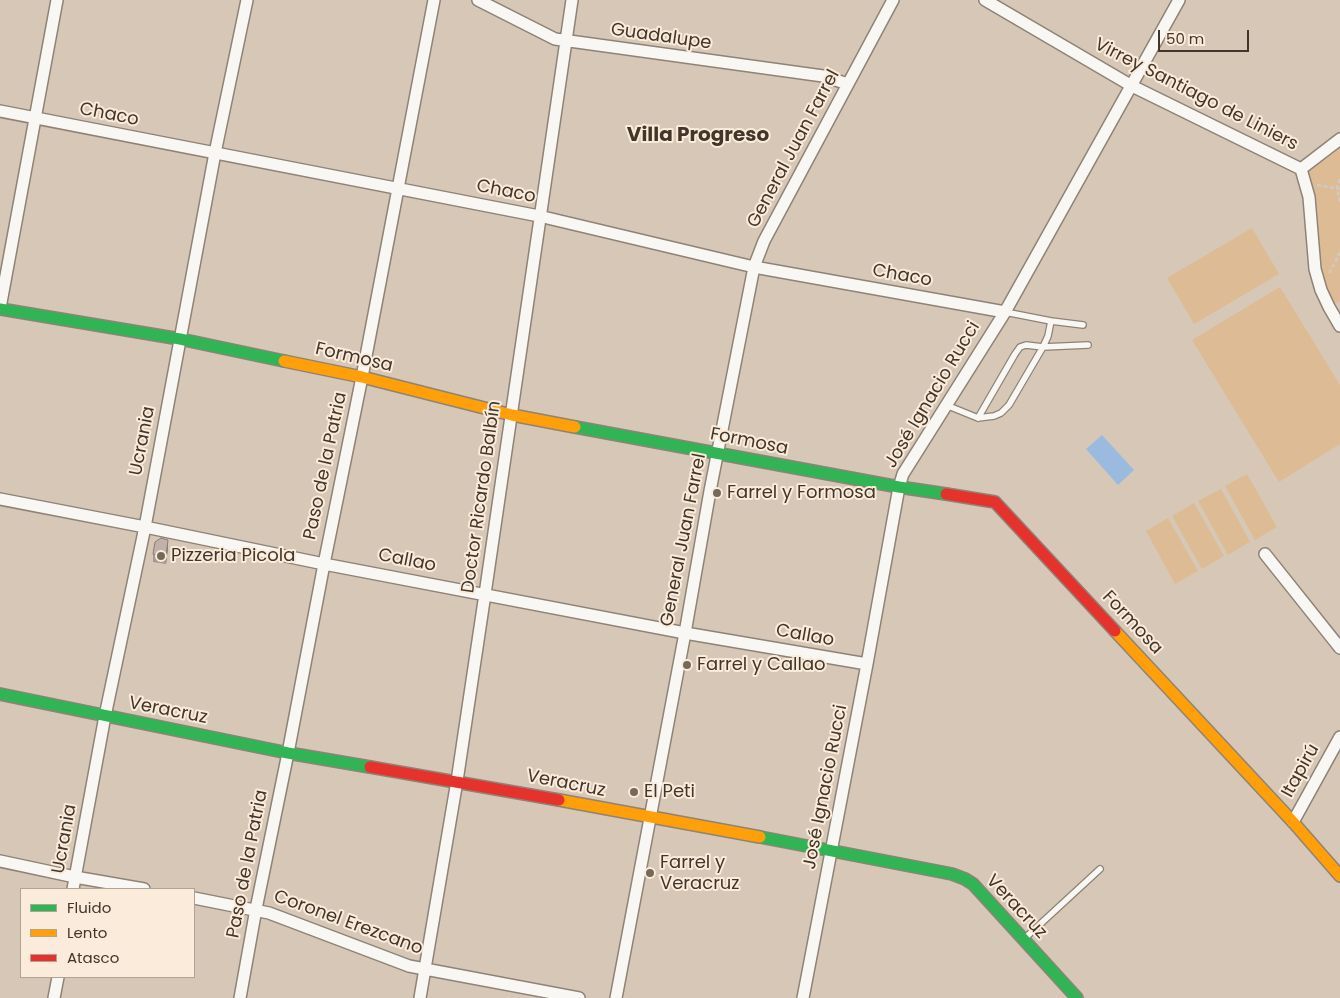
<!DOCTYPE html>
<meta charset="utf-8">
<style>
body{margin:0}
#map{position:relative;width:1340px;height:998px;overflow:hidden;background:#d6c7b6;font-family:Poppins,sans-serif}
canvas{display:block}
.legend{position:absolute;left:20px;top:888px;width:175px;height:90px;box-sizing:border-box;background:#faebdb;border:1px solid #b0a394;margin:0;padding:6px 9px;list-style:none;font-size:15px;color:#413629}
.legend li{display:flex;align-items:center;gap:10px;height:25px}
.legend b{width:25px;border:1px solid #b0a394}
.scale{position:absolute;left:1158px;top:30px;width:91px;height:22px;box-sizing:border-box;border:2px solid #413629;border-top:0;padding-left:6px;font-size:15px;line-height:18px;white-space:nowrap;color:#413629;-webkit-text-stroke:4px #faebdb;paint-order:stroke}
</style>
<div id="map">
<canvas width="1340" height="998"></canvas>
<ul class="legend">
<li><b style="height:6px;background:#30b455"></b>Fluido</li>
<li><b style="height:6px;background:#ff9f0a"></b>Lento</li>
<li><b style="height:6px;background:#e5322d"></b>Atasco</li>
</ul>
<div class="scale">50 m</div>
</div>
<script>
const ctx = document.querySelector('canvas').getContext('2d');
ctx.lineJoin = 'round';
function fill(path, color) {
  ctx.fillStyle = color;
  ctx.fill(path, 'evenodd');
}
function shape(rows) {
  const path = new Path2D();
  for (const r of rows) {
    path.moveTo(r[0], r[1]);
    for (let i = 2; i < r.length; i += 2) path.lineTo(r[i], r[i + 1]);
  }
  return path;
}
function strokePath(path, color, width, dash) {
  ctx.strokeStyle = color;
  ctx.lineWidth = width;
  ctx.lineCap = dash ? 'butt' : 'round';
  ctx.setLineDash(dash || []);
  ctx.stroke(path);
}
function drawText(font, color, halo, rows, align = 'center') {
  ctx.font = font + ' Poppins,sans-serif';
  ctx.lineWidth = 4;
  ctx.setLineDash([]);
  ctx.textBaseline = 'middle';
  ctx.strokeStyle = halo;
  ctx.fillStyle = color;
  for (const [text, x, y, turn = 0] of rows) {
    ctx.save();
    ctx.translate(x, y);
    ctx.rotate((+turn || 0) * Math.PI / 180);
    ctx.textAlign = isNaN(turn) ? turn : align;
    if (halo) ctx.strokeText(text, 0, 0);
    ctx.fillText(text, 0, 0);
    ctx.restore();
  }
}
fill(shape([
 [1340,139,1340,301,1329,307,1321,290,1301,169],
 [1252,228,1279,274,1194,324,1167,278],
 [1280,287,1340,385,1340,444,1279,482,1192,340],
 [1247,474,1277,527,1255,540,1225,486],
 [1221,489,1250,542,1228,555,1198,501],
 [1194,503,1224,556,1202,569,1172,516],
 [1168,518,1198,571,1175,584,1146,531]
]), '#ddbc95');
fill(shape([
 [1102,435,1134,470,1118,485,1086,449]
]), '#9abbdf');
const lane = shape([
 [1005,312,1051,321,1083,325],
 [946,405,978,418,994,416,1001,413,1009,405,1043,347,1048,336,1051,321],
 [978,418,1015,354,1020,347,1026,345,1043,347,1088,345],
 [1024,939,1100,869]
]);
const street = shape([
 [478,0,555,39,823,76,848,84],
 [985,0,1132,86,1301,169,1309,197,1315,269,1321,290,1329,307,1340,326],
 [0,111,539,216,754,267,1005,312],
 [1301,169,1340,139],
 [0,308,57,0],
 [0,499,145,527,324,564,685,633,867,664],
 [1265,554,1340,648],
 [1293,822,1340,737],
 [0,861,75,877,144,889],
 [73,889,105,716,145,527,215,153,247,0],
 [194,898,269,913,409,966,579,998],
 [54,998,58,977],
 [240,998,256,909,288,753,324,564,362,377,434,0],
 [420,998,457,781,485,594,572,0],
 [616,998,685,633,710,491,754,267,764,241,893,0],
 [803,998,867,664,899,487,903,474,1005,312,1179,0]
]);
const fast = shape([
 [0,309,180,339,284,361],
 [575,427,899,487,946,494],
 [0,694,288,753,370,767],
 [760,837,952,874,965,879,973,884,1077,998]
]);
const slow = shape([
 [284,361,362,377,512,415,575,427],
 [1115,631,1293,822,1340,876],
 [559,800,760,837]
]);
const jam = shape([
 [946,494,995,502,1115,631],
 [370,767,559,800]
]);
strokePath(lane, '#8e8376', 8);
strokePath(street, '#8e8376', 14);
strokePath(fast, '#8e8376', 14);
strokePath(slow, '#8e8376', 14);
strokePath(jam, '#8e8376', 14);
strokePath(shape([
 [1340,179,1337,188,1340,202],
 [1317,185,1340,189],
 [1329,273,1340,253]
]), '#cfcac5', 2.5, [4, 2.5]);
strokePath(lane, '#f9f7f4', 5.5);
strokePath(street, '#f9f7f4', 11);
strokePath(fast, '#30b455', 11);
strokePath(slow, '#ff9f0a', 11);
strokePath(jam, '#e5322d', 11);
fill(shape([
 [168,548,166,564,153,562,153,554]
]), '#a69892');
fill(shape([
 [168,540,168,548,166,564,166,556]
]), '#877c77');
const building = shape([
 [161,538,168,540,166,556,153,554,155,542,161,538]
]);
fill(building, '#c1b1aa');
strokePath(building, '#877c77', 1);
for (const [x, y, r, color] of [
 [717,493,5,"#75695a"],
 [161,556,5,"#75695a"],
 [687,665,5,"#75695a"],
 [634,792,5,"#75695a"],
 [650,873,5,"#75695a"]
]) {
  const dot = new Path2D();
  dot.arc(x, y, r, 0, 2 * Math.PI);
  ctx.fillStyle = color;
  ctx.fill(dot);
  strokePath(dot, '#faebdb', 2);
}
drawText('18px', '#413629', '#faebdb', [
 ["Guadalupe",661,37,8],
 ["Virrey Santiago de Liniers",1196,95,27],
 ["Chaco",109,115,11],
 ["General Juan Farrel",794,149,-62],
 ["Chaco",506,192,11],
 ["Chaco",902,276,10],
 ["Formosa",354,358,13],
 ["José Ignacio Rucci",933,395,-59],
 ["Ucrania",143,441,-79],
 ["Formosa",749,442,11],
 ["Paso de la Patria",326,466,-78],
 ["Doctor Ricardo Balbín",482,497,-82],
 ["General Juan Farrel",684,540,-79],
 ["Callao",407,561,11],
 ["Formosa",1132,623,47],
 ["Callao",805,636,10],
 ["Veracruz",168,711,11],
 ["Itapirú",1301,771,-61],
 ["Veracruz",566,784,11],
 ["José Ignacio Rucci",826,787,-79],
 ["Ucrania",65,839,-80],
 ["Paso de la Patria",248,864,-79],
 ["Veracruz",1016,907,47],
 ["Coronel Erezcano",348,923,20]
]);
drawText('18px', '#413629', '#faebdb', [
 ["Farrel y Formosa",727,493],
 ["Pizzeria Picola",171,556],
 ["Farrel y Callao",697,665],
 ["El Peti",644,792],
 ["Farrel y",660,863],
 ["Veracruz",660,884]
], 'left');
drawText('bold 20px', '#413629', '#faebdb', [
 ["Villa Progreso",698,136]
]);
</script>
